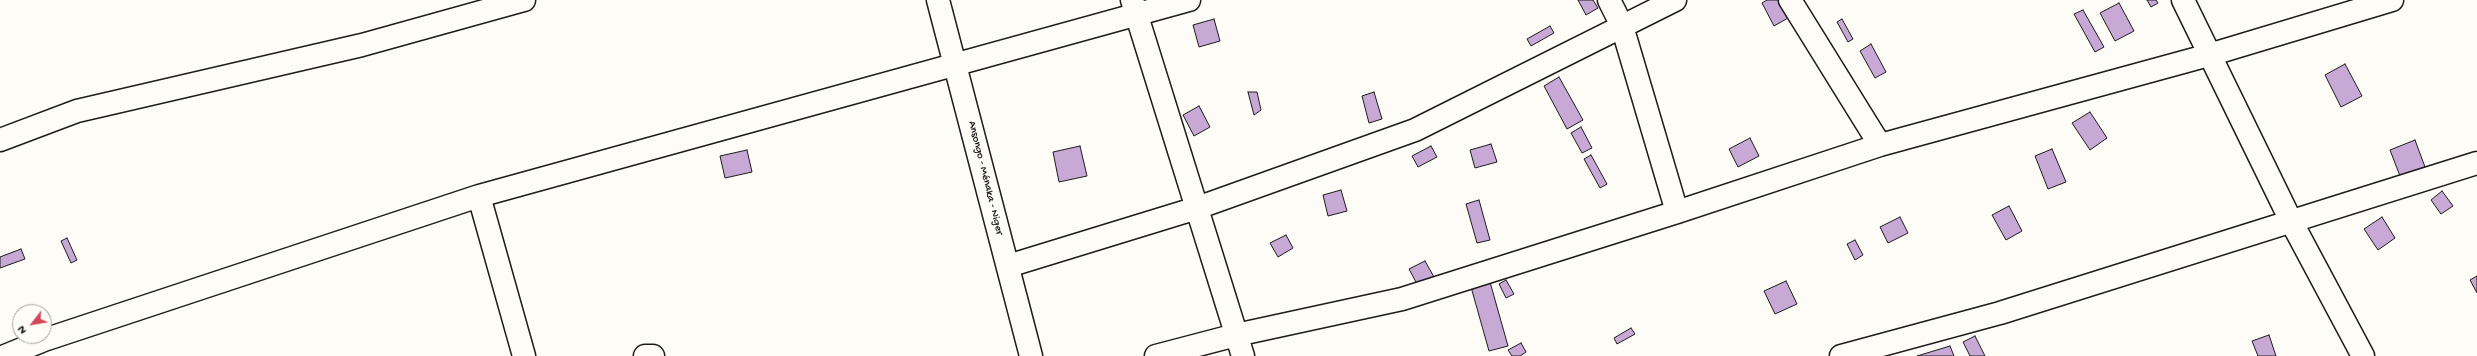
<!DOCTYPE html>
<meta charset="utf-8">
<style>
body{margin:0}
#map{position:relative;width:2477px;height:356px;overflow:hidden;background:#fdfcf7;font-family:"Gochi Hand",sans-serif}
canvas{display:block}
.north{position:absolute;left:12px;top:304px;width:40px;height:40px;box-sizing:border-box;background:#fdfcf7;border:1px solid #a3a29f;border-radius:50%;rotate:239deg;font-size:11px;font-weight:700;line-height:16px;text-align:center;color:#1c1c1c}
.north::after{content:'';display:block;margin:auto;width:14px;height:18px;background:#d1495b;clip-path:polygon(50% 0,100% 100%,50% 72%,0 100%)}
</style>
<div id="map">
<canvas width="2477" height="356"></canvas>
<div class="north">N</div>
</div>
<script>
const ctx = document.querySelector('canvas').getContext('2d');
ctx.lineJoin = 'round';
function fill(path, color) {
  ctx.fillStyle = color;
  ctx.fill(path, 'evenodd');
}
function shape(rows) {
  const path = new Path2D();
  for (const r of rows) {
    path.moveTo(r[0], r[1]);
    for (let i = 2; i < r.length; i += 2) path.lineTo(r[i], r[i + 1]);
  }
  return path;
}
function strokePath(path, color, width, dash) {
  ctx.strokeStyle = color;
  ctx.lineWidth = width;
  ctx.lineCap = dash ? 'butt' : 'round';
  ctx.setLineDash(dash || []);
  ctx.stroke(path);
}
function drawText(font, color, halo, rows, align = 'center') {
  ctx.font = font + ' "Gochi Hand",sans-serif';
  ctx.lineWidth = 3;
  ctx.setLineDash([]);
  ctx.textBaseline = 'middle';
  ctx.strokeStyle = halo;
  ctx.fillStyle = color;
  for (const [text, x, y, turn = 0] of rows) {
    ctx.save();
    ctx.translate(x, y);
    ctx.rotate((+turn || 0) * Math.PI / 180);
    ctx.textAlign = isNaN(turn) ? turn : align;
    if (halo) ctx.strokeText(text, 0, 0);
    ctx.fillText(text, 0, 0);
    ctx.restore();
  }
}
const building = shape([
 [1578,0,1593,0,1598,8,1586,15,1578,0],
 [1767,0,1778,0,1788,18,1774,26,1762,3,1767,0],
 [2147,0,2156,0,2158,3,2151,7,2147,0],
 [2119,3,2134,31,2115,41,2100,13,2119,3],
 [2083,10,2104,47,2095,52,2074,14,2083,10],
 [1214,19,1220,41,1199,47,1193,25,1214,19],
 [1842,19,1853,39,1848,42,1837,22,1842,19],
 [1550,26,1554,33,1531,46,1527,39,1550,26],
 [1871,44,1886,72,1875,78,1860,51,1871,44],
 [2345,64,2362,96,2341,107,2325,75,2345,64],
 [1559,77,1583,120,1567,129,1544,86,1559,77],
 [1248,92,1257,92,1261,110,1254,115,1248,92],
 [1374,92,1382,119,1369,123,1362,96,1374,92],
 [1199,106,1210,127,1194,136,1183,115,1199,106],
 [2090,112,2107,138,2090,150,2072,123,2090,112],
 [1581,127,1592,148,1582,153,1571,133,1581,127],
 [1750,138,1759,156,1738,167,1729,149,1750,138],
 [2415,140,2425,167,2400,176,2390,150,2415,140],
 [1491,144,1497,162,1475,168,1470,150,1491,144],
 [1080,146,1087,176,1059,182,1053,152,1080,146],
 [1431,146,1437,157,1418,167,1412,156,1431,146],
 [2052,149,2066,182,2048,189,2035,156,2052,149],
 [747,150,752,172,725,178,720,156,747,150],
 [1591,155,1607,184,1600,188,1584,159,1591,155],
 [1341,190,1347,211,1328,216,1323,195,1341,190],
 [2442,191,2453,206,2441,214,2431,200,2442,191],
 [1479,200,1490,240,1477,243,1466,204,1479,200],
 [2009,206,2022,231,2006,240,1992,215,2009,206],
 [1900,217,1908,233,1888,243,1880,227,1900,217],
 [2382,217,2395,238,2378,250,2364,229,2382,217],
 [1286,235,1293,248,1278,257,1270,243,1286,235],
 [67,238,77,260,71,263,61,241,67,238],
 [1855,240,1863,255,1855,260,1847,244,1855,240],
 [21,249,25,259,0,268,0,257,21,249],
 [1425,261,1434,277,1418,286,1409,269,1425,261],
 [2477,276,2477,293,2470,280,2477,276],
 [1506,280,1514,294,1506,298,1499,284,1506,280],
 [1786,281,1797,304,1775,314,1764,291,1786,281],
 [1490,282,1508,346,1489,351,1471,287,1490,282],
 [1631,328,1635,334,1617,344,1614,338,1631,328],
 [2269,335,2276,356,2258,356,2252,341,2269,335],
 [1975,336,1985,356,1970,356,1963,342,1975,336],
 [1521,343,1526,352,1520,356,1512,356,1508,350,1521,343],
 [1950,346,1954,356,1917,356,1950,346]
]);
fill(building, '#c8a9d6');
strokePath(building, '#1c1c1c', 1);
const minor = shape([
 [1132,0,1243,356],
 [1609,0,1622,26,1677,212],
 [1790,0,1880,145],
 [2183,0,2291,221,2363,356],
 [0,140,77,111,362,45,524,0],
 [479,196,524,356],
 [1008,266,1197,208,1415,130,1675,0],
 [5,356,44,340,479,196,1189,0],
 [645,356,653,356],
 [1156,356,1236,335,1402,299,1677,212,1880,145,2209,55,2392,0],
 [1841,356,2000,313,2477,163]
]);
const major = shape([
 [938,0,1031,356]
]);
strokePath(minor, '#1c1c1c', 25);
strokePath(major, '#1c1c1c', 25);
strokePath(minor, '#fdfcf7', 22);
strokePath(major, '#fdfcf7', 22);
drawText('11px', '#1c1c1c', '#fdfcf7', [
 ["Ansongo - Ménaka - Niger",985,178,76]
]);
</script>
